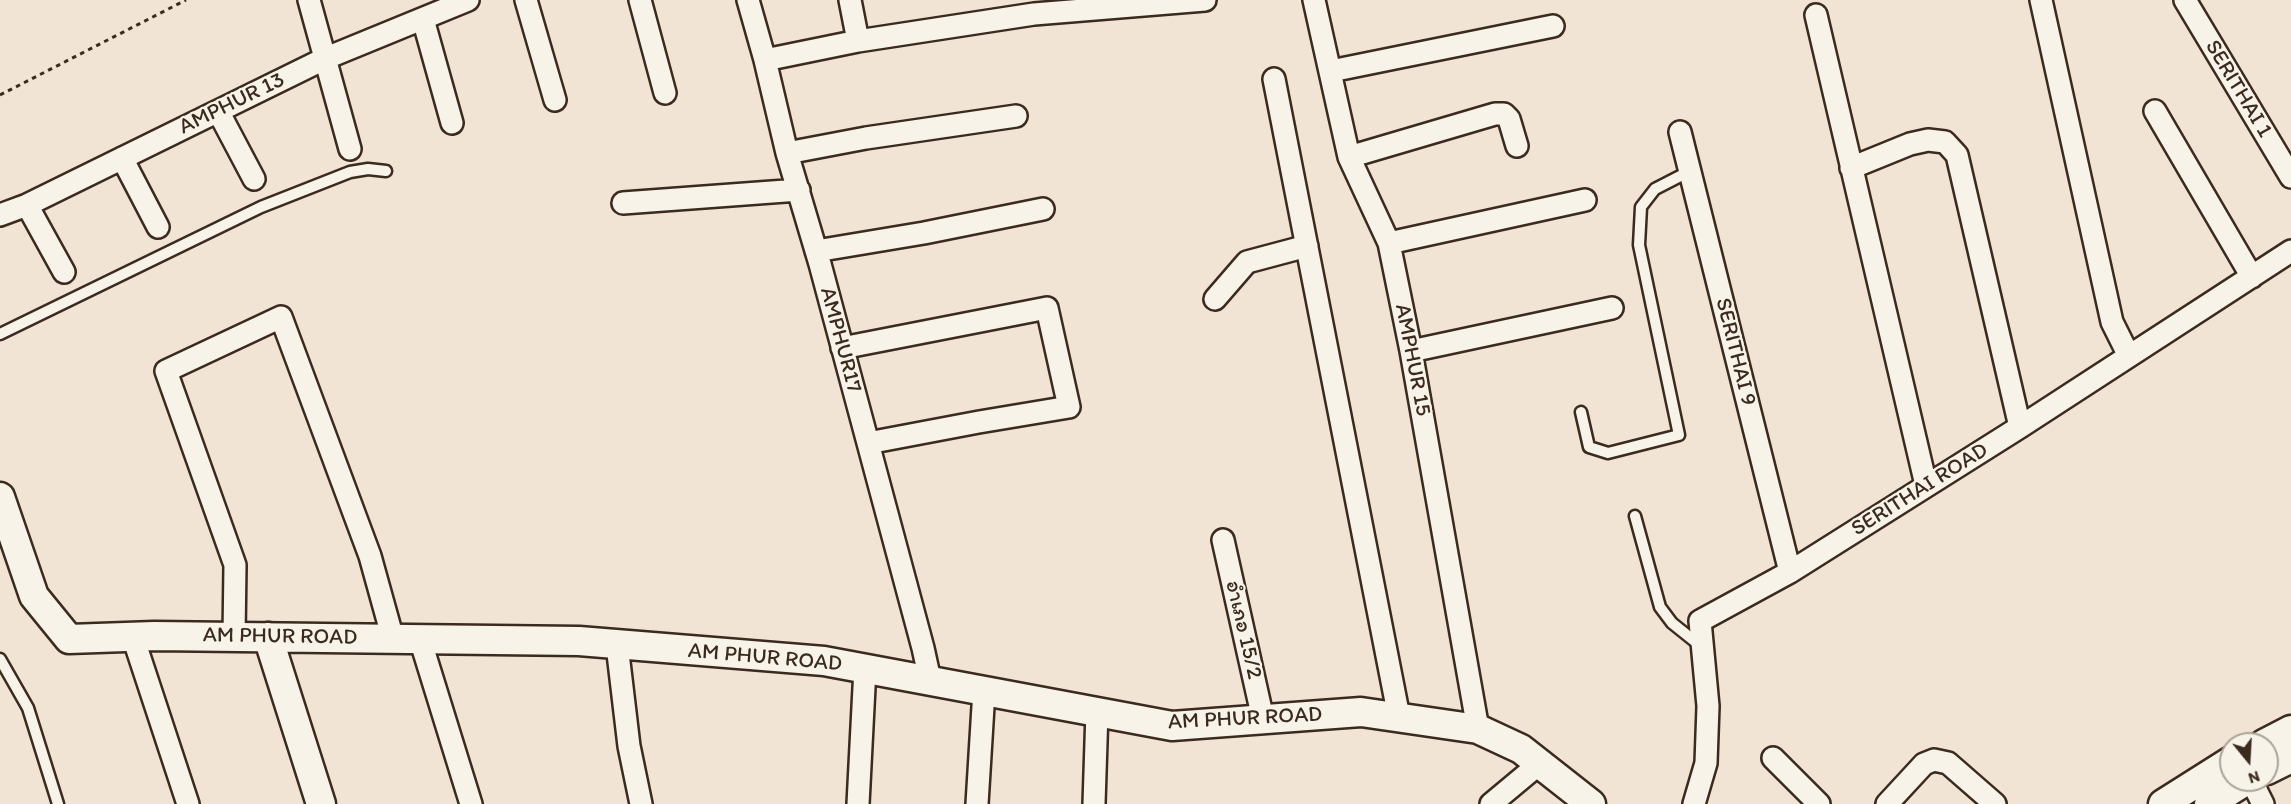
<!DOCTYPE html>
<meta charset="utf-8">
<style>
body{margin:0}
#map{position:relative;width:2291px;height:804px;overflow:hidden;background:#f1e4d5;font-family:Itim,sans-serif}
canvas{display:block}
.north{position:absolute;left:2219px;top:732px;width:60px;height:60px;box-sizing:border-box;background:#f7f3e8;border:2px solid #aca397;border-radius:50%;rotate:162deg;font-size:16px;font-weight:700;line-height:24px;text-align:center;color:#3b2a1e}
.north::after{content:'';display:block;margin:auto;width:21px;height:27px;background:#3b2a1e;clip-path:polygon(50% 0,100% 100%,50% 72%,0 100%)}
</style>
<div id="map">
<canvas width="2291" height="804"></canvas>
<div class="north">N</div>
</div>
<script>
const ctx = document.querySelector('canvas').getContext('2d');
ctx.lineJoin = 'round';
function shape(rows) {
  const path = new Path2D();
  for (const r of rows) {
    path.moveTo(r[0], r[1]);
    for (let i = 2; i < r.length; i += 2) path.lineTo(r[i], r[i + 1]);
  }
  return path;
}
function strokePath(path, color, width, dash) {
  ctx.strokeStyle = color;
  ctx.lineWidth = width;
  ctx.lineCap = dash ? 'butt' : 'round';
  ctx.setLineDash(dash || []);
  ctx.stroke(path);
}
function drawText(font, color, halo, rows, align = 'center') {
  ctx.font = font + ' Itim,"Playpen Sans Thai",sans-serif';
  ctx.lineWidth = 4.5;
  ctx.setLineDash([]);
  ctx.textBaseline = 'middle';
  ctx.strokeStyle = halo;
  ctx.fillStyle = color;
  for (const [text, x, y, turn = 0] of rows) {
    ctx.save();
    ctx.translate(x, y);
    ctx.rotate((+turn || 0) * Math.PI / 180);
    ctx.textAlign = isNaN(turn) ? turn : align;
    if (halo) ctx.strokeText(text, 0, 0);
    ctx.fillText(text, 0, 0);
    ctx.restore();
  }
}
const lane = shape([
 [0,334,261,207,350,172,368,169,386,171],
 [1581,412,1589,447,1608,453,1679,435,1639,245,1641,207,1655,189,1690,171],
 [1635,516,1660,607,1672,623,1702,647],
 [0,659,28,708,58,804]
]);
const street = shape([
 [309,0,350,149],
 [526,0,555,100],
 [640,0,665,93],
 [748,0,765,60,787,153,820,264,923,648,930,680],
 [850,0,858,41],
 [1314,0,1349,157,1389,243,1411,351,1478,729],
 [2041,0,2112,322,2129,356],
 [2185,0,2291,177],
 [1816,15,1926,485],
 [423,19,452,123],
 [765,60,858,41,1034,14,1205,0],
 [1331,71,1553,26],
 [1274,79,1399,717],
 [218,111,254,179],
 [2155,111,2252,277],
 [1680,132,1790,572],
 [787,153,866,138,1016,116],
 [1349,157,1495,114,1504,114,1509,119,1517,146],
 [122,158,158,227],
 [1851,168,1910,144,1928,140,1945,142,1957,155,2020,427],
 [623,203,799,190],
 [27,205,64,272],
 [0,215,27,205,324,59,468,0],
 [1389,243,1585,200],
 [816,251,924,233,1043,209],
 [1215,299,1247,262,1307,246],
 [842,348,1047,308,1069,407,979,422,868,443],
 [1411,351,1612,308],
 [1223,540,1263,719],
 [133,637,188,804],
 [234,637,235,565,166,371,281,317,370,556,393,639],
 [420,639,471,804],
 [617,645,629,746,641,804],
 [1773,758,1819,804],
 [2251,780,2263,804],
 [858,804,865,668],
 [977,804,984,690],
 [1094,804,1097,711],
 [1491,804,1539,764],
 [1694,804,1706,763,1708,706,1700,621,1790,572,2020,427,2291,251],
 [1887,804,1924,764,1934,760,1948,763,1995,804]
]);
const secondary = shape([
 [0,497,34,596,69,639,154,636,579,641,824,661,1172,726,1361,712,1478,729,1521,749,1591,804],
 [268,637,321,804],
 [2264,744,2291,730],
 [2267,770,2291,758],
 [2163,804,2231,761],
 [2209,804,2247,780]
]);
strokePath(lane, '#3b2a1e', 15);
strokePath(street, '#3b2a1e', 26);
strokePath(secondary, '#3b2a1e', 33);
strokePath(shape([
 [0,95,186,0]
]), '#3b2a1e', 3, [4.5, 4.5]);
strokePath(lane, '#f7f3e8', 10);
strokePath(street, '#f7f3e8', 21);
strokePath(secondary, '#f7f3e8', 28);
drawText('22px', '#3b2a1e', '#f7f3e8', [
 ["SERITHAI 1",2238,89,59],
 ["AMPHUR 13",232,104,-26],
 ["AMPHUR17",840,340,75],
 ["SERITHAI 9",1735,352,76],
 ["AMPHUR 15",1412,360,79],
 ["SERITHAI ROAD",1920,490,-32],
 ["อำเภอ 15/2",1243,630,77],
 ["AM PHUR ROAD",280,637,1],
 ["AM PHUR ROAD",765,658,5],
 ["AM PHUR ROAD",1245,719,-3]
]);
</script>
